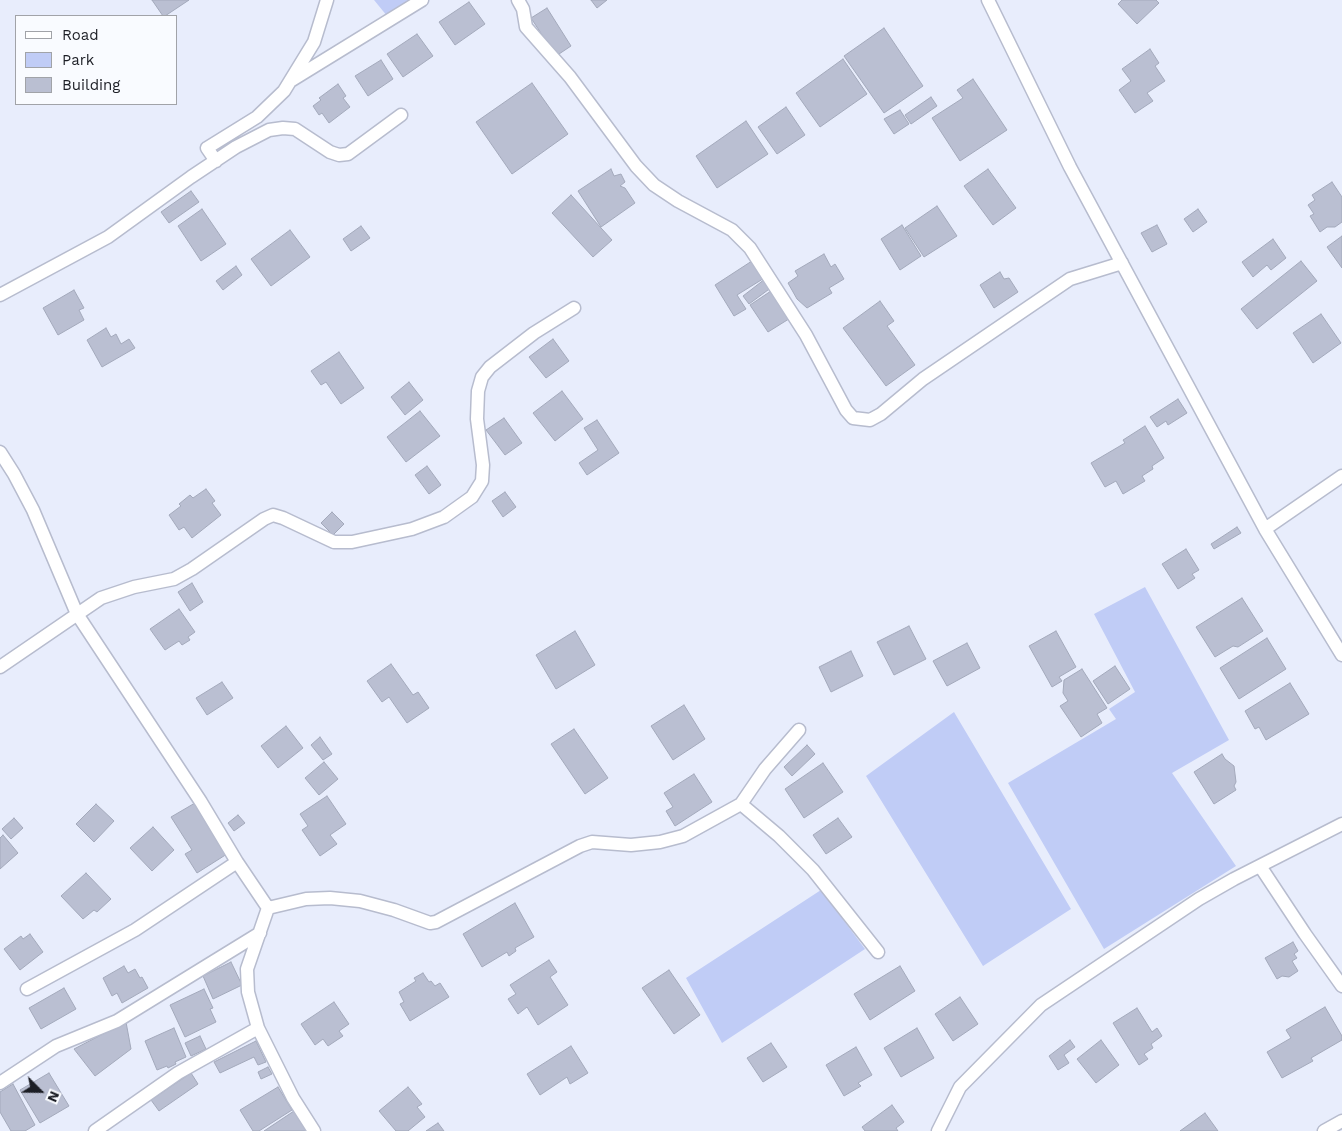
<!DOCTYPE html>
<style>
body{margin:0}
#map{position:relative;width:1342px;height:1131px;overflow:hidden;background:#e8edfc;font-family:"Work Sans",sans-serif}
canvas{display:block}
.legend{position:absolute;left:15px;top:15px;width:162px;height:90px;box-sizing:border-box;background:#f9fbff;border:1px solid #a1a3a8;margin:0;padding:6px 9px;list-style:none;font-size:15px;color:#1c1e25}
.legend li{display:flex;align-items:center;gap:10px;height:25px}
.legend b{width:25px;border:1px solid #a1a3a8}
.north{position:absolute;left:15px;top:1066px;width:50px;height:50px;-webkit-text-stroke:4px #f9fbff;paint-order:stroke;rotate:113deg;font-size:14px;font-weight:700;line-height:20px;text-align:center;color:#1c1e25}
.north::after{content:'';display:block;margin:auto;width:18px;height:22px;background:#1c1e25;clip-path:polygon(50% 0,100% 100%,50% 72%,0 100%)}
</style>
<div id="map">
<canvas width="1342" height="1131"></canvas>
<ul class="legend">
<li><b style="height:6px;background:#fff"></b>Road</li>
<li><b style="height:14px;background:#c0ccf6"></b>Park</li>
<li><b style="height:14px;background:#babfd2"></b>Building</li>
</ul>
<div class="north">N</div>
</div>
<script>
const ctx = document.querySelector('canvas').getContext('2d');
ctx.lineJoin = 'round';
function fill(path, color) {
  ctx.fillStyle = color;
  ctx.fill(path, 'evenodd');
}
function shape(rows) {
  const path = new Path2D();
  for (const r of rows) {
    path.moveTo(r[0], r[1]);
    for (let i = 2; i < r.length; i += 2) path.lineTo(r[i], r[i + 1]);
  }
  return path;
}
function strokePath(path, color, width, dash) {
  ctx.strokeStyle = color;
  ctx.lineWidth = width;
  ctx.lineCap = dash ? 'butt' : 'round';
  ctx.setLineDash(dash || []);
  ctx.stroke(path);
}
fill(shape([
 [374,0,423,0,392,22],
 [1145,587,1229,740,1172,773,1236,866,1104,949,1008,783,1116,719,1109,709,1135,692,1094,614],
 [954,712,1071,909,983,966,866,776],
 [821,890,865,949,722,1043,686,978]
]), '#c0ccf6');
const building = shape([
 [152,0,189,0,165,16,163,16,152,0],
 [591,0,607,0,597,8,591,0],
 [1122,0,1156,0,1159,3,1137,24,1118,4,1122,0],
 [469,2,485,24,455,45,439,22,469,2],
 [547,8,571,46,556,56,531,18,547,8],
 [884,28,923,86,884,113,844,56,884,28],
 [417,34,433,56,403,77,387,54,417,34],
 [1150,49,1159,63,1155,66,1165,81,1147,93,1153,101,1135,113,1119,90,1131,81,1122,69,1150,49],
 [843,59,867,94,820,127,796,93,843,59],
 [381,60,393,79,368,96,355,76,381,60],
 [973,79,1007,130,960,161,932,118,963,98,957,90,973,79],
 [532,83,568,134,512,174,476,122,532,83],
 [338,84,346,96,343,98,350,107,329,123,322,113,319,115,313,106,321,100,319,98,338,84],
 [931,97,937,106,911,124,905,115,931,97],
 [786,107,805,135,777,154,758,127,786,107],
 [900,110,909,124,894,134,884,119,900,110],
 [746,121,768,154,717,188,696,156,746,121],
 [611,169,614,176,621,174,625,182,620,186,625,188,635,203,601,227,578,191,611,169],
 [988,169,1016,208,993,225,964,186,988,169],
 [1332,182,1342,197,1342,222,1335,227,1327,227,1320,232,1310,216,1314,214,1308,205,1315,200,1312,195,1332,182],
 [191,191,199,202,169,223,161,212,191,191],
 [571,195,612,240,593,257,552,213,571,195],
 [937,206,957,236,924,257,905,228,937,206],
 [202,209,226,244,201,261,178,226,202,209],
 [1198,209,1207,222,1193,232,1184,219,1198,209],
 [902,225,921,256,900,270,881,239,902,225],
 [1157,225,1167,244,1152,252,1141,233,1157,225],
 [361,226,370,238,351,251,343,239,361,226],
 [290,230,310,257,271,286,251,259,290,230],
 [1342,236,1342,268,1327,247,1342,236],
 [1273,239,1286,258,1271,270,1267,265,1253,277,1242,262,1273,239],
 [824,254,831,267,835,264,844,279,829,288,832,293,807,308,797,299,788,283,798,276,795,271,824,254],
 [755,259,766,277,737,295,746,309,734,316,715,285,755,259],
 [1301,261,1317,281,1257,329,1241,309,1301,261],
 [236,266,242,275,223,290,216,281,236,266],
 [1000,272,1004,279,1009,278,1018,292,994,308,980,285,1000,272],
 [765,279,772,287,749,304,743,296,765,279],
 [774,289,792,317,768,332,750,305,774,289],
 [74,290,84,308,79,310,84,320,58,335,43,308,74,290],
 [880,301,894,321,887,326,915,365,886,386,843,328,880,301],
 [1321,314,1341,343,1313,363,1293,333,1321,314],
 [106,328,111,337,116,334,121,344,129,339,135,348,102,367,87,340,106,328],
 [553,339,569,361,546,378,529,357,553,339],
 [339,352,364,388,341,404,326,382,321,385,311,371,339,352],
 [409,382,423,400,405,415,391,397,409,382],
 [562,391,583,419,555,441,533,413,562,391],
 [1178,399,1187,413,1168,425,1166,421,1157,427,1150,417,1178,399],
 [420,411,440,436,406,462,387,437,420,411],
 [504,418,522,443,505,455,486,430,504,418],
 [597,420,619,453,587,475,579,463,598,450,584,428,597,420],
 [1145,426,1164,458,1152,466,1153,469,1142,476,1145,481,1123,494,1116,481,1105,487,1091,463,1125,443,1123,440,1145,426],
 [427,466,441,485,429,494,415,475,427,466],
 [206,489,215,501,212,503,221,515,192,538,184,527,179,530,169,515,181,506,179,504,190,495,193,498,206,489],
 [505,492,516,507,503,517,492,501,505,492],
 [332,512,344,524,333,535,321,523,332,512],
 [1237,527,1241,533,1214,549,1211,544,1237,527],
 [1186,549,1199,570,1192,574,1195,578,1178,589,1162,564,1186,549],
 [192,583,203,602,190,611,178,592,192,583],
 [1242,598,1263,631,1238,647,1233,646,1215,657,1196,627,1242,598],
 [179,609,195,632,188,637,190,640,182,645,179,641,165,650,150,629,179,609],
 [909,626,926,659,894,675,877,642,909,626],
 [575,631,595,665,556,689,536,655,575,631],
 [1056,631,1076,667,1059,677,1062,681,1052,687,1029,646,1056,631],
 [1267,638,1286,669,1239,699,1220,668,1267,638],
 [967,643,980,668,947,686,933,661,967,643],
 [851,651,863,676,831,692,819,667,851,651],
 [391,664,413,695,418,692,429,708,407,723,389,697,382,702,367,681,391,664],
 [1115,666,1130,689,1108,704,1093,681,1115,666],
 [1082,669,1107,708,1097,714,1102,723,1081,737,1060,706,1068,701,1063,693,1064,680,1082,669],
 [222,682,233,698,207,715,196,698,222,682],
 [1290,683,1309,714,1266,740,1259,727,1255,729,1245,711,1290,683],
 [684,705,705,739,673,760,651,726,684,705],
 [286,726,303,748,278,768,261,746,286,726],
 [574,729,608,778,585,794,551,744,574,729],
 [320,737,332,754,323,760,311,745,320,737],
 [807,745,815,754,792,776,784,767,807,745],
 [1222,754,1225,759,1234,766,1236,782,1234,786,1236,790,1214,804,1194,772,1222,754],
 [324,762,338,779,319,795,305,778,324,762],
 [823,763,843,792,804,818,785,789,823,763],
 [694,774,712,802,675,826,666,811,673,807,664,793,694,774],
 [327,796,346,824,330,835,337,844,320,856,302,830,308,826,300,814,327,796],
 [195,803,227,854,197,873,185,854,192,850,171,817,195,803],
 [96,804,114,821,94,842,76,824,96,804],
 [238,815,245,823,234,831,228,823,238,815],
 [14,818,23,828,11,839,2,829,14,818],
 [838,818,852,837,826,854,813,835,838,818],
 [153,827,174,850,152,871,130,848,153,827],
 [3,835,18,853,0,869,0,838,3,835],
 [86,873,111,899,97,912,94,910,83,919,61,896,86,873],
 [515,903,534,937,515,948,516,951,509,956,507,952,482,967,463,934,515,903],
 [30,934,43,952,20,970,4,949,21,936,23,939,30,934],
 [1293,942,1298,951,1294,954,1297,958,1292,961,1298,971,1289,977,1282,976,1277,979,1265,958,1293,942],
 [549,960,557,972,550,977,568,1005,538,1025,527,1007,518,1014,508,999,516,994,510,985,549,960],
 [231,962,242,985,213,999,203,976,231,962],
 [124,966,128,973,135,969,140,978,142,977,148,988,122,1003,117,993,112,996,103,978,124,966],
 [900,966,915,991,870,1020,854,994,900,966],
 [669,970,700,1015,674,1034,642,988,669,970],
 [423,973,429,982,431,981,435,986,440,983,449,997,410,1021,400,1004,404,1002,399,992,416,981,414,978,423,973],
 [64,988,76,1009,41,1029,29,1008,64,988],
 [204,989,213,1008,210,1009,216,1022,185,1037,170,1005,204,989],
 [960,997,978,1024,953,1041,935,1014,960,997],
 [334,1002,349,1024,339,1031,343,1036,328,1046,323,1039,315,1045,301,1024,334,1002],
 [1325,1007,1342,1036,1342,1040,1311,1058,1313,1061,1282,1078,1267,1052,1291,1038,1286,1030,1325,1007],
 [1137,1008,1152,1032,1157,1028,1162,1036,1151,1044,1153,1048,1144,1054,1148,1059,1139,1065,1113,1023,1137,1008],
 [126,1022,131,1049,95,1076,74,1049,126,1022],
 [174,1028,186,1057,175,1062,176,1064,168,1068,167,1066,157,1070,145,1041,174,1028],
 [917,1028,934,1058,901,1077,884,1048,917,1028],
 [200,1036,206,1049,191,1056,185,1043,200,1036],
 [1070,1040,1075,1047,1064,1055,1069,1063,1058,1070,1049,1056,1070,1040],
 [1101,1040,1119,1065,1096,1083,1077,1059,1101,1040],
 [256,1041,266,1062,258,1065,254,1057,220,1073,214,1062,256,1041],
 [771,1043,787,1067,763,1082,747,1058,771,1043],
 [571,1046,588,1073,570,1084,567,1077,540,1095,527,1074,571,1046],
 [856,1047,872,1075,858,1083,861,1086,844,1096,826,1065,856,1047],
 [268,1067,272,1074,261,1079,258,1072,268,1067],
 [49,1073,69,1106,40,1123,20,1090,49,1073],
 [191,1073,198,1084,159,1111,151,1100,191,1073],
 [13,1084,35,1125,25,1131,11,1131,0,1112,0,1092,13,1084],
 [278,1087,292,1110,259,1131,253,1131,240,1110,278,1087],
 [408,1087,422,1104,417,1107,425,1117,408,1131,396,1131,379,1111,408,1087],
 [892,1105,904,1122,896,1128,898,1131,865,1131,862,1127,892,1105],
 [294,1111,307,1131,264,1131,294,1111],
 [1205,1113,1218,1131,1180,1131,1205,1113],
 [438,1123,444,1131,426,1131,438,1123]
]);
fill(building, '#babfd2');
strokePath(building, '#a3a9bb', 1);
const minor = shape([
 [518,0,523,9,526,27,570,77,636,166,654,185,678,201,732,230,750,248,806,335,846,410,853,418,870,420,881,414,923,379,1070,279,1122,263],
 [988,0,1070,167,1265,529,1342,655],
 [292,80,422,0],
 [216,161,207,148,257,117,284,91,314,42,327,0],
 [0,295,108,237,191,177,236,147,269,130,283,128,295,129,330,152,339,155,348,154,401,115],
 [0,452,14,474,33,510,77,614,201,802,237,862,268,908,247,969,248,992,258,1028,293,1098,314,1131],
 [1265,529,1342,476],
 [0,667,101,598,134,587,174,579,192,569,264,519,273,515,283,518,334,542,352,542,412,529,444,517,472,497,482,481,483,465,477,419,478,391,482,377,490,367,534,333,574,308],
 [741,804,765,769,799,730],
 [1260,866,1305,934,1342,986],
 [268,908,306,899,330,898,360,901,394,910,430,923,436,922,580,846,592,842,631,845,660,842,683,836,741,804,779,836,813,870,878,952],
 [27,989,135,930,237,862],
 [0,1083,56,1046,117,1021,260,933],
 [95,1131,178,1073,258,1028],
 [938,1131,960,1087,1041,1005,1199,899,1234,879,1342,824],
 [1324,1131,1342,1121]
]);
strokePath(minor, '#b7bcce', 15);
strokePath(minor, '#fff', 12);
</script>
